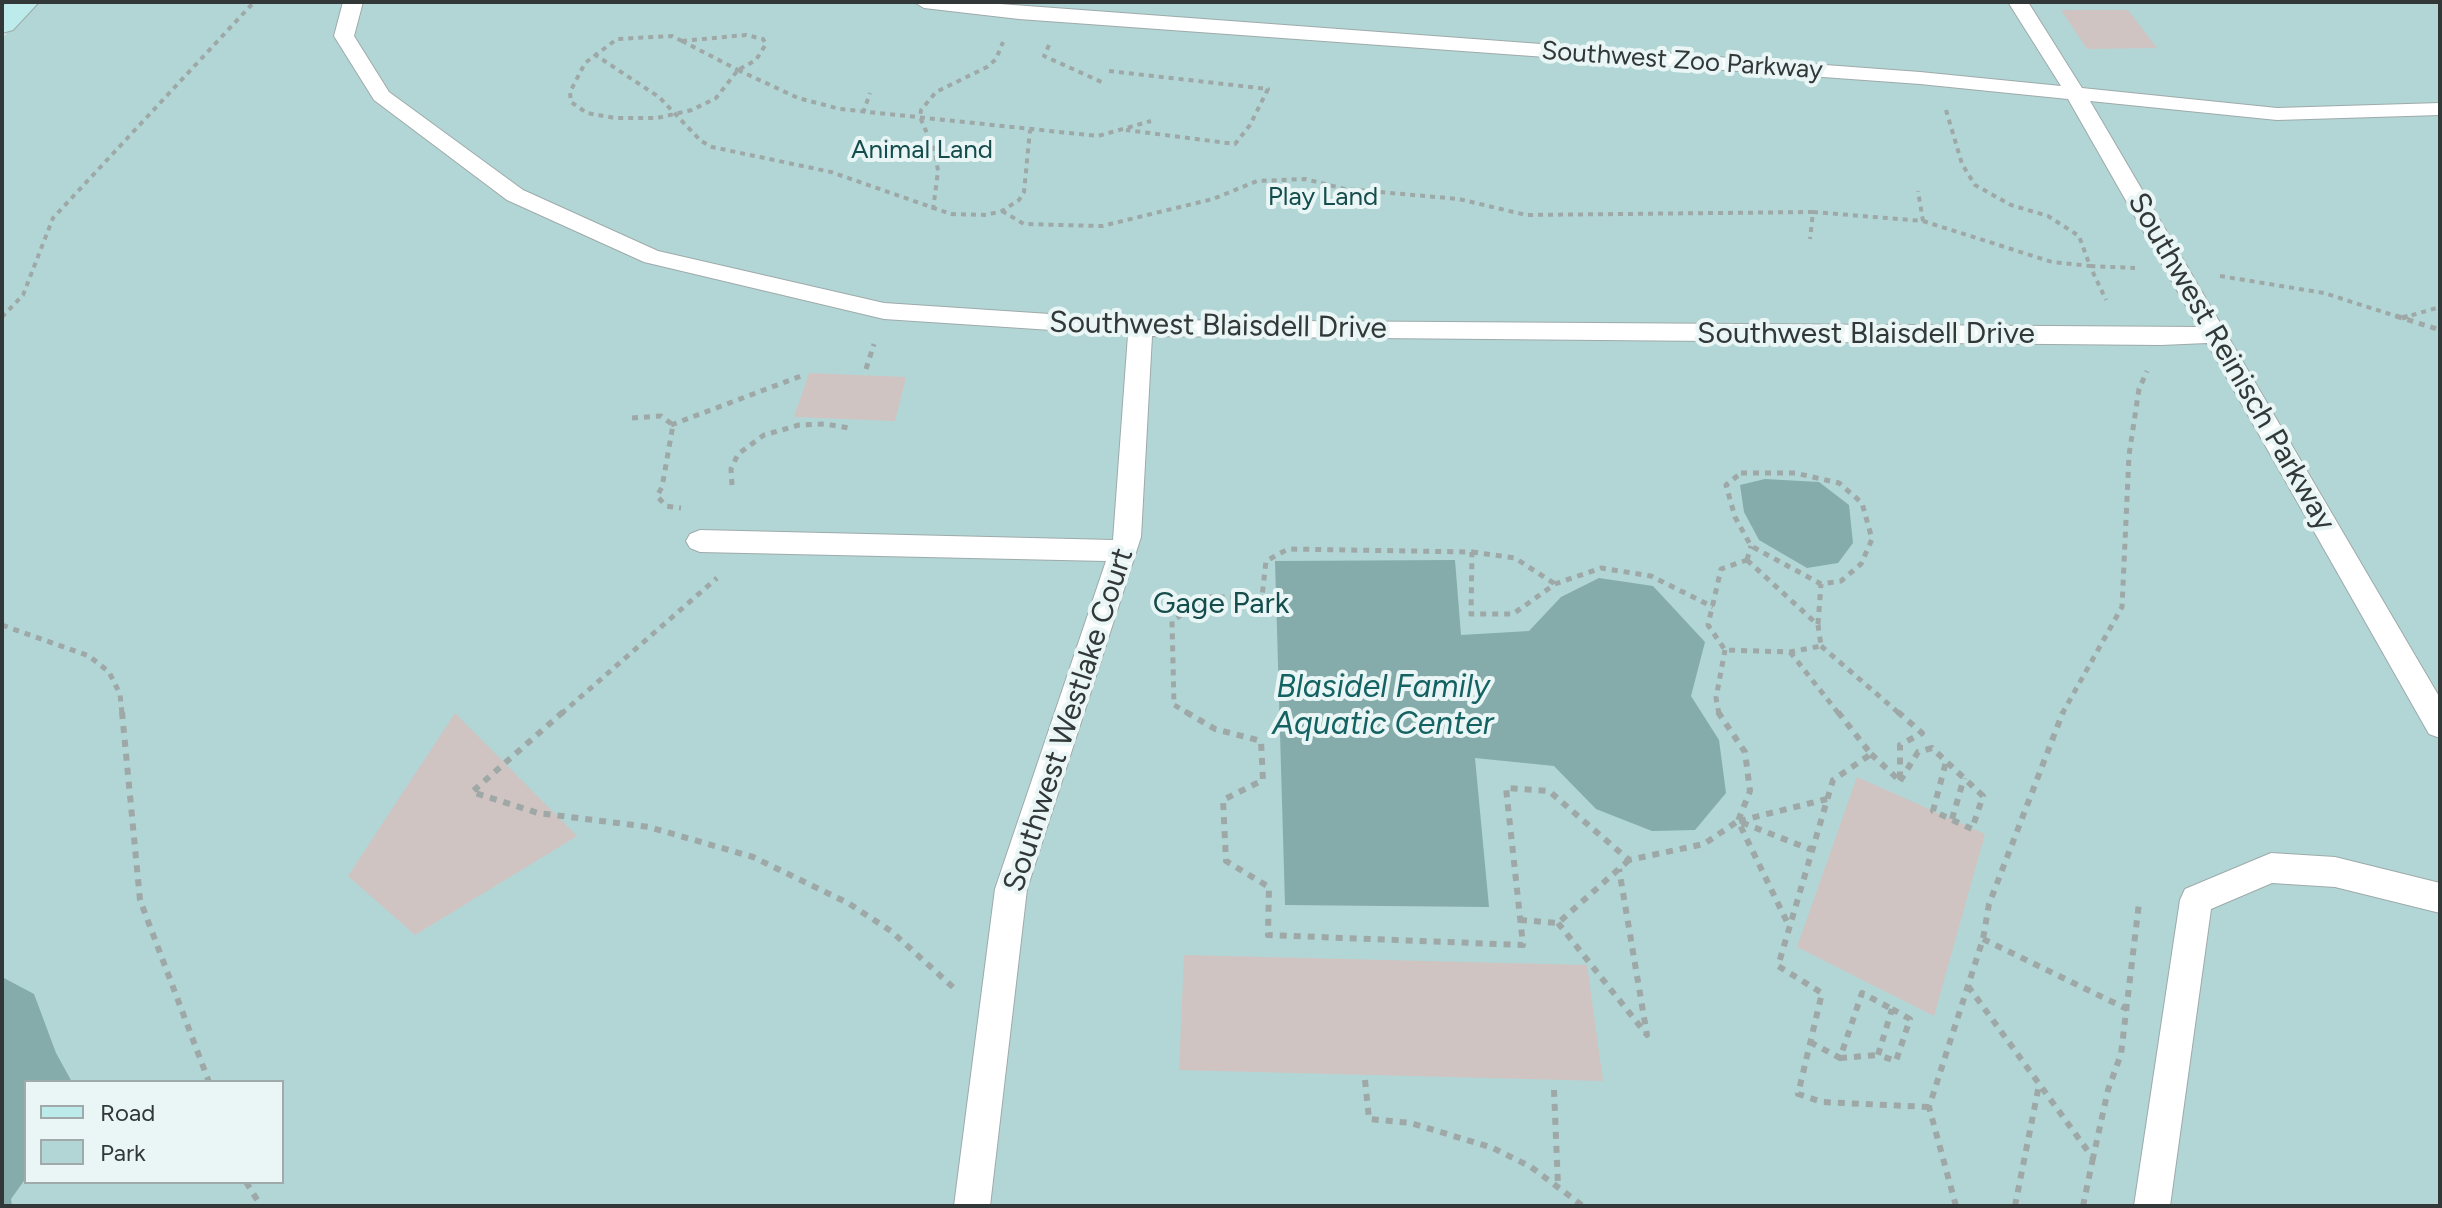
<!DOCTYPE html>
<style>
body{margin:0}
#map{position:relative;width:2442px;height:1208px;overflow:hidden;background:#dce9e8;font-family:Figtree,sans-serif}
canvas{display:block}
.frame{position:absolute;inset:0;border:4px solid #323737;pointer-events:none}
.legend{position:absolute;left:24px;top:1080px;width:260px;height:104px;box-sizing:border-box;background:#eaf6f6;border:2px solid #a0aaaa;margin:0;padding:10px 14px;list-style:none;font-size:24px;color:#323737}
.legend li{display:flex;align-items:center;gap:16px;height:40px}
.legend b{width:40px;border:2px solid #a0aaaa}
</style>
<div id="map">
<canvas width="2442" height="1208"></canvas>
<div class="frame"></div>
<ul class="legend">
<li><b style="height:10px;background:#bdebeb"></b>Road</li>
<li><b style="height:22px;background:#b2d6d5"></b>Park</li>
</ul>
</div>
<script>
const ctx = document.querySelector('canvas').getContext('2d');
ctx.lineJoin = 'round';
function fill(path, color) {
  ctx.fillStyle = color;
  ctx.fill(path, 'evenodd');
}
function shape(rows) {
  const path = new Path2D();
  for (const r of rows) {
    path.moveTo(r[0], r[1]);
    for (let i = 2; i < r.length; i += 2) path.lineTo(r[i], r[i + 1]);
  }
  return path;
}
function strokePath(path, color, width, dash) {
  ctx.strokeStyle = color;
  ctx.lineWidth = width;
  ctx.lineCap = dash ? 'butt' : 'round';
  ctx.setLineDash(dash || []);
  ctx.stroke(path);
}
function drawText(font, color, halo, rows, align = 'center') {
  ctx.font = font + ' Figtree,sans-serif';
  ctx.lineWidth = 8;
  ctx.setLineDash([]);
  ctx.textBaseline = 'middle';
  ctx.strokeStyle = halo;
  ctx.fillStyle = color;
  for (const [text, x, y, turn = 0] of rows) {
    ctx.save();
    ctx.translate(x, y);
    ctx.rotate((+turn || 0) * Math.PI / 180);
    ctx.textAlign = isNaN(turn) ? turn : align;
    if (halo) ctx.strokeText(text, 0, 0);
    ctx.fillText(text, 0, 0);
    ctx.restore();
  }
}
fill(shape([
 [37,2,2440,2,2440,1206,2,1206,2,38],
 [26,1082,282,1082,282,1182,26,1182]
]), '#b2d6d5');
fill(shape([
 [1765,479,1819,482,1849,505,1853,543,1838,563,1807,568,1759,540,1744,512,1740,485],
 [1455,560,1461,635,1529,631,1561,597,1599,578,1653,586,1705,642,1691,696,1719,740,1726,793,1695,830,1652,831,1596,809,1554,766,1475,758,1489,907,1285,905,1275,561],
 [2,977,34,994,56,1053,72,1082,26,1082,26,1178,11,1199,12,1206,2,1206]
]), '#85abaa');
fill(shape([
 [2061,10,2128,10,2157,48,2087,49],
 [809,373,906,377,895,421,794,417],
 [455,713,577,836,415,935,348,876],
 [1857,777,1985,834,1934,1016,1797,947],
 [1184,955,1587,965,1603,1081,1179,1070]
]), '#d0c4c2');
const service = shape([
 [343,2,363,2,354,36,389,92,523,190,658,251,884,303,1140,320,2198,327,2068,99,1920,84,1019,19,924,8,914,2,973,2,1920,72,2061,86,2008,2,2028,2,2082,88,2277,108,2440,103,2440,115,2277,120,2090,101,2440,698,2440,738,2429,734,2207,343,2161,345,1152,336,1141,537,1027,889,990,1206,954,1206,995,889,1106,561,700,552,690,548,686,541,690,534,700,530,1113,540,1128,335,884,319,644,262,507,200,374,100,334,36,343,2],
 [2271,853,2335,857,2440,883,2440,913,2335,887,2272,883,2211,909,2170,1206,2134,1206,2180,900,2185,889,2271,853]
]);
const secondary = shape([
 [7,2,39,2,13,30,2,33,2,7,7,2]
]);
strokePath(service, '#9eaaaa', 2);
strokePath(secondary, '#9eaaaa', 2);
strokePath(shape([
 [682,41,738,70],
 [682,41,672,36,617,39,585,63,570,92,571,102,587,113,615,118,657,118,692,110,716,98,738,70],
 [682,41,746,35,763,39,766,44,756,60,738,70],
 [1049,45,1044,56,1106,84],
 [594,54,659,97,701,141,712,147,831,172,951,214,986,215,1002,211,1019,200,1024,192,1030,130],
 [738,70,798,98,840,109,1098,136,1151,121],
 [1109,71,1268,89,1250,125,1235,144,1126,130],
 [1946,110,1962,164,1975,185,2011,205,2048,216,2079,236,2090,266,2135,268],
 [863,113,870,93],
 [933,210,938,171,935,152,920,117,921,110,936,92,987,67,996,59,1003,42],
 [1002,211,1024,224,1102,226,1213,199,1257,181,1305,179,1345,189,1459,199,1526,215,1813,212,1810,239],
 [1813,212,1923,221,1918,191],
 [1923,221,2052,262,2090,266,2106,300],
 [2220,276,2324,293,2402,318],
 [2,317,23,295,53,218,254,2],
 [2402,318,2440,307]
]), '#9ea8a7', 4, [5, 5]);
strokePath(shape([
 [2396,316,2440,330],
 [2402,318,2409,316],
 [866,369,874,344],
 [632,418,661,416,673,425,662,487,657,496,666,506,681,508],
 [671,425,801,376],
 [1741,473,1795,473,1839,483,1862,503,1872,539,1861,564,1841,581,1821,584,1751,546,1735,517,1726,485,1741,473],
 [732,485,731,469,738,454,764,435,799,425,825,424,849,428],
 [1472,552,1515,558,1555,584],
 [1747,560,1751,546],
 [1747,560,1818,625,1821,646,1790,652,1725,650,1708,625,1721,569,1747,560],
 [1818,624,1821,584],
 [2,625,89,656,109,672,120,694,122,714],
 [1821,646,1900,714],
 [1790,652,1839,714],
 [561,714,717,578],
 [1190,714,1174,705,1172,621,1209,597,1262,597,1266,561,1288,549,1472,552,1471,614,1513,614,1555,584,1601,568,1651,576,1713,607],
 [1719,714,1716,698,1725,650],
 [2062,714,2122,607,2129,455,2139,389,2147,371]
]), '#9ea8a7', 5, [6, 6]);
strokePath(shape([
 [122,712,140,900,209,1082],
 [563,712,472,792,538,813,649,827,753,857,848,903,891,931,955,989],
 [1186,712,1215,729,1261,741,1263,780,1223,800,1226,861,1269,887,1268,935,1523,945,1506,788,1549,791,1629,860,1704,844,1738,821,1812,850],
 [1718,712,1745,752,1750,791,1738,821,1789,926],
 [1838,712,1871,754,1833,780,1778,966,1822,993,1798,1094,1822,1102,1929,1107],
 [1871,754,1900,781,1900,745,1922,733,1898,712],
 [1900,781,1918,752,1932,748,1983,796,1972,829,1933,811,1946,762],
 [1952,819,1964,778],
 [1739,821,1827,799],
 [1520,920,1558,923,1629,860],
 [1558,923,1647,1035,1619,869],
 [1983,939,2127,1009],
 [1968,986,2093,1158,2108,1090,2121,1054,2139,903],
 [1892,1009,1910,1019,1896,1061,1878,1055,1892,1009],
 [1810,1042,1840,1058,1862,993,1892,1009],
 [1840,1058,1878,1055],
 [1365,1080,1369,1119,1411,1123,1493,1148,1531,1167,1583,1206],
 [1554,1090,1558,1186],
 [246,1182,261,1206],
 [1956,1206,1929,1107,1983,939,1989,904,2063,712],
 [2015,1206,2039,1085],
 [2083,1206,2093,1158]
]), '#9ea8a7', 6, [7, 7]);
fill(service, '#fff');
fill(secondary, '#bdebeb');
drawText('26px', '#323737', '#eaf6f6', [
 ["Southwest Zoo Parkway",1682,61,4]
]);
drawText('26px', '#154d4d', '#eaf6f6', [
 ["Animal Land",922,150],
 ["Play Land",1323,197]
]);
drawText('30px', '#323737', '#eaf6f6', [
 ["Southwest Blaisdell Drive",1218,326,1],
 ["Southwest Blaisdell Drive",1866,334],
 ["Southwest Reinisch Parkway",2231,362,60],
 ["Southwest Westlake Court",1069,720,-72]
]);
drawText('30px', '#154d4d', '#eaf6f6', [
 ["Gage Park",1221,604]
]);
drawText('italic 32px', '#156262', '#eaf6f6', [
 ["Blasidel Family",1383,688],
 ["Aquatic Center",1383,725]
]);
</script>
